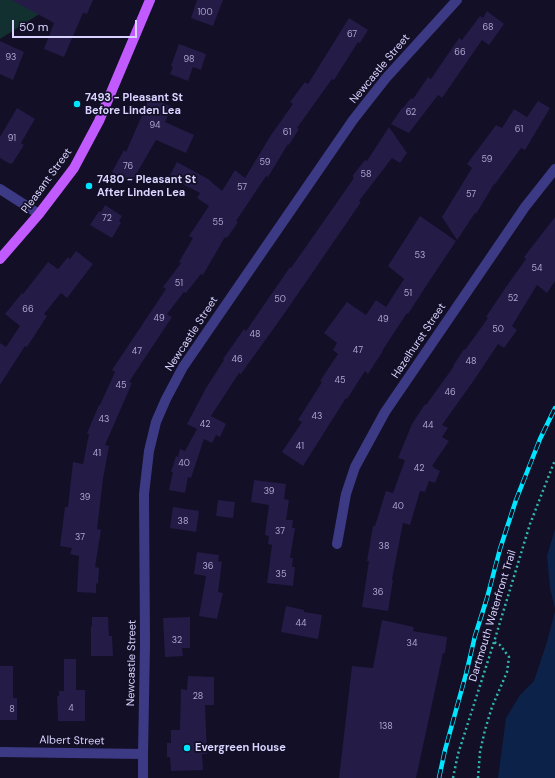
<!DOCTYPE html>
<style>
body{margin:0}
#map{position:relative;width:555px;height:778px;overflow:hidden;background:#130f26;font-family:"DM Sans",sans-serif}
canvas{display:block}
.scale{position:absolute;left:12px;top:20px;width:125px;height:18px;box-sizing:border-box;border:2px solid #d9d4ff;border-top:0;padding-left:5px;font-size:12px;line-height:14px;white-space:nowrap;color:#d9d4ff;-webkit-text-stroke:3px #130f26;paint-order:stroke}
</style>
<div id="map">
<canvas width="555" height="778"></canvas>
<div class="scale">50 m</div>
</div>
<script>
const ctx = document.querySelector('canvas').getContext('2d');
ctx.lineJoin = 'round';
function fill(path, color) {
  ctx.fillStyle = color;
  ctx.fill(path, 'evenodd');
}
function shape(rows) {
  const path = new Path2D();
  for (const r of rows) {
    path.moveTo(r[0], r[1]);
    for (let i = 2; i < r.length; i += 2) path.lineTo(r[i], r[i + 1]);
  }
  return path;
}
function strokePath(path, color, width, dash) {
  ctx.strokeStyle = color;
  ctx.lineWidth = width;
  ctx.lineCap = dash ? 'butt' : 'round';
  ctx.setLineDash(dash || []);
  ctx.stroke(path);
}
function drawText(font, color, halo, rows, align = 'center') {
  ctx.font = font + ' "DM Sans",sans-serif';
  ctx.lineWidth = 3.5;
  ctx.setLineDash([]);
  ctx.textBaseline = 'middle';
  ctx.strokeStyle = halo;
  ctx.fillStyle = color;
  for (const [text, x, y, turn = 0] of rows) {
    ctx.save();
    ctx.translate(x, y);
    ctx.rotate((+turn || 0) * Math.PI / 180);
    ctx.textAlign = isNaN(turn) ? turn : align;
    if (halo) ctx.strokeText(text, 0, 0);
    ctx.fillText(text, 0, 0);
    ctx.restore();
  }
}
fill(shape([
 [0,0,40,0,41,13,0,39]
]), '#12302f');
fill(shape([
 [555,529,555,609,550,588,547,556],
 [555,611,555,778,498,778,506,718,520,695,534,681,547,642]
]), '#0c2248');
fill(shape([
 [12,0,93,0,87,14,83,13,64,57,44,49,54,23],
 [197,0,223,0,213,26,191,18],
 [487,11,504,24,489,45,482,40,442,98,438,95,409,133,391,124,402,108,403,108,411,98,413,99,428,77,431,79,459,38,462,40,480,16,483,18],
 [349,18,368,30,360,43,358,42,334,80,332,79,297,128,299,129,289,145,288,144,268,177,266,176,236,221,238,222,227,238,225,237,203,275,201,274,186,293,184,292,167,314,172,317,129,382,132,383,105,445,109,446,103,479,97,529,101,530,95,567,99,568,98,584,96,583,96,593,77,592,79,556,70,554,72,548,60,546,65,507,68,507,73,462,83,464,89,434,87,433,99,405,100,405,115,372,112,370,166,289,163,287,181,263,179,262,193,238,189,236,209,206,197,198,200,193,169,177,177,162,208,179,222,191,235,170,245,178,271,135,293,104,290,102,305,82,308,84],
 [0,41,24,52,13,80,0,74],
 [179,44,206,54,201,70,193,67,188,81,170,74,173,67,171,66],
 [150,97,172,107,165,122,194,135,186,153,156,140,131,183,112,172,124,150,126,152],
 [538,101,550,108,525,150,521,148,495,184,494,184,476,214,475,213,457,240,442,217,472,168,467,164,496,125,502,128,514,109,527,117],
 [17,108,35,119,21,143,24,145,12,164,10,163,10,164,0,158,0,137],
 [389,127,407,153,400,163,392,158,359,201,361,202,284,314,241,374,239,373,211,416,226,424,220,437,216,435,212,443,204,439,191,478,188,477,185,493,169,490,173,472,171,472,176,456,178,457,180,449,185,451,197,429,187,424,206,388,224,360,223,359,244,329,246,331,290,267,291,268,354,178,353,177,353,175,365,160,367,161],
 [105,205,122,216,119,221,121,223,112,238,90,225,99,211,101,212],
 [420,216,456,241,432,277,408,314,407,313,382,351,383,351,368,374,365,371,347,399,346,398,303,466,282,452,302,422,298,420,322,382,320,381,338,354,333,350,337,343,324,333,347,302,366,315,376,300,386,307,404,279,388,266],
 [555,217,555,281,547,293,537,285,512,326,517,330,504,348,498,344,472,383,442,425,448,428,442,437,449,441,432,466,434,467,434,468,440,471,435,483,429,481,425,492,420,491,410,525,403,523,392,579,393,580,388,611,362,607,369,561,367,561,373,526,375,526,386,491,393,493,405,460,398,458,412,424,425,404,426,405,454,366,453,366,464,349,465,350,488,318,486,317,506,287,526,259,524,257],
 [76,251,93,264,67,298,61,293,44,314,47,316,27,347,25,346,0,385,0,343,6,347,20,326,5,314,22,293,23,294,48,262,58,269,68,257,70,259],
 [254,480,286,484,284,499,289,500,286,520,293,520,292,528,295,528,290,558,293,558,292,567,295,567,293,586,267,583,272,545,268,544,269,536,265,535,269,505,251,502],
 [218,500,235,502,233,518,216,516],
 [173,507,199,511,196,532,170,528],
 [197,552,219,555,218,561,222,562,218,592,223,593,217,619,199,616,206,576,194,574],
 [286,606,304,610,304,612,322,615,318,639,281,632],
 [92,617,108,617,109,636,112,636,113,656,91,656,91,627,92,626],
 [190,617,190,648,182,648,183,656,165,657,163,618],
 [382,620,414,627,413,631,447,637,445,653,443,653,416,778,339,778,352,666,373,668],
 [64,659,76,659,76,690,85,690,85,721,58,721,57,696,59,696,59,691,64,691],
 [0,666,13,666,13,698,17,698,17,720,0,720],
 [188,676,214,677,214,705,205,705,207,754,202,754,203,770,171,771,170,757,167,757,167,743,171,743,171,730,180,730,181,689,187,690]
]), '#241b47');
strokePath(shape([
 [453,778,458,754,494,642,530,524,555,460],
 [478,778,480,752,485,730,492,707,507,672,509,657,500,645,494,642]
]), '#2fb8b0', 2.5, [2, 3]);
strokePath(shape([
 [0,189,39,214],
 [337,544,346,494,355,467,385,412,525,207,555,169],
 [0,752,143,754],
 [143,778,143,754,145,644,144,494,149,451,156,422,166,399,183,367,353,120,386,78,457,0]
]), '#3d3a85', 10);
strokePath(shape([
 [0,259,39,214,74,168,99,121,150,0]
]), '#c25bff', 10);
const rail = shape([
 [439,778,445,750,466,674,475,636,487,598,500,549,516,500,540,439,555,408]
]);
strokePath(rail, '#00e5ff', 4.5);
strokePath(rail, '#130f26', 3, [9]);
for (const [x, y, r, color] of [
 [77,104,4,"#00e5ff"],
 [89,186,4,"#00e5ff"],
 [187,748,4,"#00e5ff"]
]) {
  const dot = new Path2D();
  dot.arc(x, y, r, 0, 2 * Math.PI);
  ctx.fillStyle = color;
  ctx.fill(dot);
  strokePath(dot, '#130f26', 1.5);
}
drawText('9px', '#aca6d1', null, [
 ["100",205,13],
 ["68",488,28],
 ["67",352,35],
 ["66",460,53],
 ["93",11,58],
 ["98",189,60],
 ["62",411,113],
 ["94",155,126],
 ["61",519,130],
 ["61",287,133],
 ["91",12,139],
 ["59",487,160],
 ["59",265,163],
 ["76",128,167],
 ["58",366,175],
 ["57",242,188],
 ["57",471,195],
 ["72",107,219],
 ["55",218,223],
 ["53",420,256],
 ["54",537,269],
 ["51",179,284],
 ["51",408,294],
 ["52",513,299],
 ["50",280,300],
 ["66",28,310],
 ["49",159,319],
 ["49",383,320],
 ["50",498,330],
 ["48",255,335],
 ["47",358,351],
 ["47",137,352],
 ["46",237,360],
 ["48",471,362],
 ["45",340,381],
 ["45",121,386],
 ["46",450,393],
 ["43",317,417],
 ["43",104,420],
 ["42",205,425],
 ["44",428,426],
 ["41",300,447],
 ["41",97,454],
 ["40",184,464],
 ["42",419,469],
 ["39",269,492],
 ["39",85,498],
 ["40",398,507],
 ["38",183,522],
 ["37",280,532],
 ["37",80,538],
 ["38",384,547],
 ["36",208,567],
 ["35",281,575],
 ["36",378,593],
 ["44",301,624],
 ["32",177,641],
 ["34",412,644],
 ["28",198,697],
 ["4",71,709],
 ["8",12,710],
 ["138",386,727]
]);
drawText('11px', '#d9d4ff', '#130f26', [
 ["Newcastle Street",380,69,-50],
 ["Pleasant Street",47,181,-54],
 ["Newcastle Street",192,334,-57],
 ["Hazelhurst Street",419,341,-56],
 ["Dartmouth Waterfront Trail",493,616,-73],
 ["Newcastle Street",132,663,-89],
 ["Albert Street",72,741,1]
]);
drawText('bold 11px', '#d9d4ff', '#130f26', [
 ["7493 - Pleasant St",85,98],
 ["Before Linden Lea",85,111],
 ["7480 - Pleasant St",97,180],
 ["After Linden Lea",97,193],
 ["Evergreen House",195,748]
], 'left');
</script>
